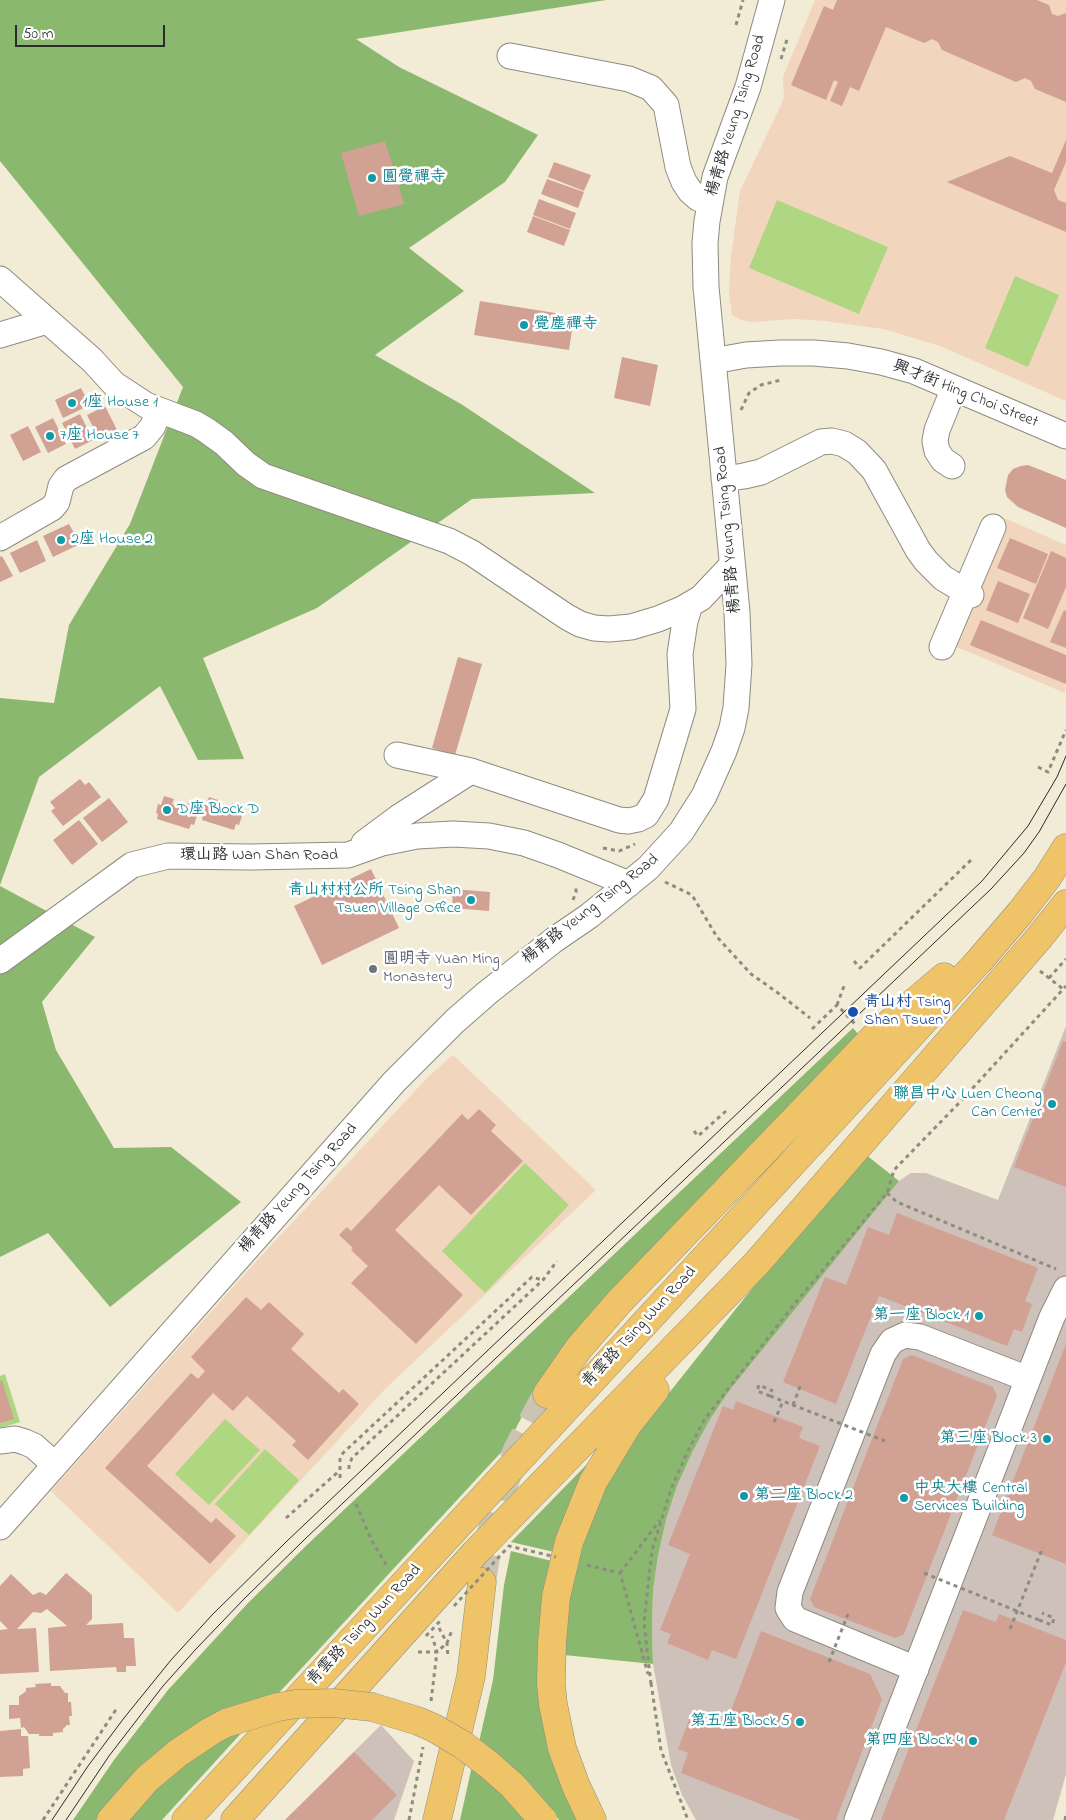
<!DOCTYPE html>
<meta charset="utf-8">
<style>
body{margin:0}
#map{position:relative;width:1066px;height:1820px;overflow:hidden;background:#f2ebd5;font-family:"Indie Flower",sans-serif}
canvas{display:block}
.scale{position:absolute;left:15px;top:25px;width:150px;height:22px;box-sizing:border-box;border:2px solid #2b2b2b;border-top:0;padding-left:6px;font-size:15px;line-height:18px;white-space:nowrap;color:#2b2b2b;-webkit-text-stroke:4px #fff;paint-order:stroke}
</style>
<div id="map">
<canvas width="1066" height="1820"></canvas>
<div class="scale">50 m</div>
</div>
<script>
const ctx = document.querySelector('canvas').getContext('2d');
ctx.lineJoin = 'round';
function fill(path, color) {
  ctx.fillStyle = color;
  ctx.fill(path, 'evenodd');
}
function shape(rows) {
  const path = new Path2D();
  for (const r of rows) {
    path.moveTo(r[0], r[1]);
    for (let i = 2; i < r.length; i += 2) path.lineTo(r[i], r[i + 1]);
  }
  return path;
}
function strokePath(path, color, width, dash) {
  ctx.strokeStyle = color;
  ctx.lineWidth = width;
  ctx.lineCap = dash ? 'butt' : 'round';
  ctx.setLineDash(dash || []);
  ctx.stroke(path);
}
function drawText(font, color, halo, rows, align = 'center') {
  ctx.font = font + ' "Indie Flower","LXGW WenKai TC",sans-serif';
  ctx.lineWidth = 5;
  ctx.setLineDash([]);
  ctx.textBaseline = 'middle';
  ctx.strokeStyle = halo;
  ctx.fillStyle = color;
  for (const [text, x, y, turn = 0] of rows) {
    ctx.save();
    ctx.translate(x, y);
    ctx.rotate((+turn || 0) * Math.PI / 180);
    ctx.textAlign = isNaN(turn) ? turn : align;
    if (halo) ctx.strokeText(text, 0, 0);
    ctx.fillText(text, 0, 0);
    ctx.restore();
  }
}
fill(shape([
 [815,0,1066,0,1066,401,940,346,884,329,825,321,795,319,751,322,741,320,732,315,729,292,731,256,740,191,781,105,784,97,783,77],
 [1004,518,1066,545,1065,693,950,644],
 [453,1055,596,1190,386,1388,178,1613,51,1491,252,1266,428,1077]
]), '#f1d5bd');
fill(shape([
 [1066,1026,1066,1774,1053,1820,696,1820,682,1795,671,1765,653,1664,652,1627,653,1591,658,1556,666,1520,677,1486,692,1453,709,1421,729,1391,899,1181,911,1173,926,1173,998,1200],
 [381,1725,414,1761,394,1820,285,1820]
]), '#cec1ba');
fill(shape([
 [777,200,888,247,859,314,749,268],
 [1015,276,1059,295,1028,367,985,348],
 [525,1163,569,1205,485,1293,442,1251],
 [5,1374,20,1422,0,1428,0,1376],
 [225,1419,260,1450,209,1505,175,1474],
 [265,1449,299,1480,249,1535,215,1504]
]), '#afd781');
fill(shape([
 [0,0,606,0,356,39,399,67,538,135,505,182,409,248,464,291,375,355,461,404,595,493,472,499,317,608,203,658,244,759,198,760,160,686,39,777,0,885,0,698,54,703,69,625,130,524,183,387,0,161],
 [0,886,95,937,42,1002,56,1050,114,1148,171,1147,241,1202,110,1307,48,1233,0,1257],
 [853,1028,859,1035,535,1392,506,1447,276,1696,112,1799,96,1820,73,1820,114,1760,168,1690,248,1603,309,1543],
 [865,1154,899,1181,729,1391,709,1421,692,1453,677,1486,666,1520,658,1556,653,1591,652,1627,653,1664,564,1655,565,1621,576,1553,601,1490,638,1432,766,1271],
 [592,1459,554,1552,511,1542],
 [511,1551,552,1561,579,1820,559,1820,541,1799,479,1742,493,1680,504,1585],
 [245,1729,162,1820,126,1820,146,1797,182,1765,223,1739],
 [472,1766,489,1781,528,1820,460,1820]
]), '#8bb86f');
fill(shape([
 [837,0,1037,0,1049,5,1052,14,1058,16,1066,13,1066,102,1035,89,1031,81,1025,78,1016,82,942,50,938,42,932,39,924,43,886,27,859,91,850,87,842,106,830,101,838,82,834,80,826,100,791,85,824,6,833,10],
 [1066,140,1066,162,1054,190,1058,200,1066,203,1066,232,947,182,1010,156,1052,173],
 [385,141,404,204,359,216,341,153],
 [554,162,591,175,584,191,548,177],
 [547,179,584,192,578,208,541,194],
 [539,199,576,213,570,229,533,215],
 [533,216,570,230,564,246,527,232],
 [480,301,574,316,569,350,474,335],
 [622,357,658,365,650,406,614,398],
 [81,388,90,405,63,418,55,400],
 [105,406,118,432,100,441,87,415],
 [80,414,93,440,75,449,62,423],
 [53,418,66,444,48,453,35,427],
 [28,426,41,452,23,461,10,435],
 [1028,465,1066,480,1066,528,1018,507,1007,497,1005,490,1008,475,1013,469,1021,466],
 [69,524,80,544,53,557,43,536],
 [1010,538,1048,554,1036,584,997,568],
 [37,540,46,561,20,573,10,553],
 [1051,551,1066,558,1066,587,1048,629,1023,618],
 [2,556,13,576,0,582,0,557],
 [998,581,1030,594,1018,623,986,610],
 [1064,610,1066,611,1066,648,1050,642],
 [981,620,1066,655,1066,684,970,645],
 [458,657,482,664,455,755,432,748],
 [80,779,85,785,89,782,101,797,63,826,51,811,55,808,50,802],
 [164,796,174,799,172,804,185,809,187,803,197,806,194,815,197,816,194,825,191,824,189,829,157,819,158,814,156,813,158,804,161,805],
 [209,797,218,800,217,805,230,809,232,803,241,807,239,815,242,816,239,825,236,824,234,830,202,820,203,814,200,813,203,804,206,805],
 [109,798,128,822,102,842,83,818],
 [79,820,98,844,72,865,53,840],
 [371,869,399,928,322,965,294,906],
 [453,889,490,892,489,911,452,908],
 [1063,1041,1066,1042,1066,1187,1014,1167],
 [479,1109,496,1125,491,1131,523,1161,471,1215,439,1185,395,1230,463,1295,416,1344,351,1283,368,1266,351,1250,353,1248,339,1235,347,1227,351,1231,462,1114,468,1120],
 [897,1213,1038,1268,1025,1301,1032,1304,1022,1332,1014,1329,1007,1346,879,1296,836,1404,783,1382,825,1277,846,1285,868,1227,889,1235],
 [246,1297,261,1310,269,1302,304,1334,291,1349,339,1393,343,1389,359,1404,308,1460,292,1445,296,1441,247,1396,233,1411,213,1393,147,1466,211,1523,216,1518,236,1536,210,1564,105,1468,191,1373,198,1379,205,1371,191,1357],
 [1066,1344,1066,1564,992,1535],
 [912,1355,993,1387,997,1396,904,1634,895,1638,814,1607,810,1599,903,1359],
 [2,1380,14,1419,0,1423,0,1381],
 [736,1401,803,1427,799,1438,820,1446,736,1659,712,1650,708,1660,667,1643,671,1634,660,1630,690,1554,668,1545,723,1406,733,1410],
 [66,1573,92,1595,92,1619,86,1625,123,1623,124,1638,134,1638,136,1666,126,1666,126,1672,117,1672,116,1667,50,1671,48,1628,67,1626,47,1609,41,1613,33,1612,17,1629,36,1628,39,1672,0,1674,0,1630,8,1629,0,1621,0,1586,11,1574,33,1595,40,1592,46,1595],
 [963,1610,996,1622,999,1614,1066,1640,1066,1662,1004,1820,881,1820],
 [761,1631,870,1674,882,1699,836,1820,801,1820,681,1773,688,1753,678,1749,691,1715,724,1729],
 [51,1683,51,1686,60,1686,65,1693,68,1693,68,1702,71,1702,72,1716,69,1716,70,1725,67,1725,63,1729,63,1732,53,1733,53,1736,39,1736,39,1734,29,1734,24,1727,21,1728,20,1718,9,1719,9,1705,19,1705,19,1696,21,1695,26,1691,26,1688,36,1687,35,1684],
 [21,1729,21,1736,28,1736,30,1768,23,1769,23,1776,0,1777,0,1731],
 [354,1752,397,1795,372,1820,285,1820]
]), '#d1a194');
strokePath(shape([
 [482,1582,488,1544,506,1479,517,1450,547,1394]
]), '#cac5b3', 28, [28, 14]);
const minor = shape([
 [510,56,629,79,651,88,666,105,678,167,684,182,690,191,698,198,709,203],
 [0,279,92,360,114,384,146,405,196,424,206,430,224,443,246,464,263,476,449,541,472,553,567,617,580,624,594,628,609,629,631,627,658,619,682,609,701,598,732,565],
 [0,335,47,321],
 [713,361,746,355,780,353,814,353,848,356,881,362,914,371,1066,436],
 [952,466,943,460,937,451,935,441,937,430,954,388],
 [724,479,744,476,761,472,821,442,832,441,844,444,857,452,874,470,918,550,926,561,943,578,971,595],
 [0,538,52,508,57,502,61,486,66,479,144,437,153,426,158,411],
 [942,647,993,527],
 [397,755,471,771,619,820,628,821,638,819,646,815,656,799,683,709,680,654,685,621,690,605],
 [364,843,399,817,471,771],
 [0,961,132,865,168,856,251,857,348,855,382,843,417,836,453,834,489,836,524,843,558,855,629,884],
 [0,1441,15,1439,25,1442,34,1446,55,1465],
 [0,1527,394,1082,455,1021,487,993,554,940,589,916,648,868,681,832,704,796,724,751,732,728,736,708,739,664,737,612,706,287,705,243,707,221,715,177,748,87,772,0],
 [916,1669,795,1619,788,1608,790,1592,883,1354,892,1341,905,1335,920,1337,1028,1379],
 [857,1820,1052,1317,1066,1289]
]);
const major = shape([
 [547,1394,579,1348,619,1302,877,1034,944,977],
 [111,1820,147,1779,178,1753],
 [186,1820,979,961,1020,913,1047,878,1066,848],
 [235,1820,475,1553,756,1264,1039,938,1066,904],
 [437,1820,471,1676,482,1582],
 [592,1820,576,1786,562,1748,553,1704,551,1684,552,1643,556,1597,569,1542,593,1482,628,1424,655,1390]
]);
strokePath(minor, '#8e8b80', 27);
strokePath(major, '#8e8b80', 29);
strokePath(shape([
 [736,25,743,0],
 [781,59,788,36],
 [741,410,749,393,761,385,781,380],
 [1038,767,1048,772,1066,730],
 [603,848,619,851,635,844],
 [665,882,692,895,717,937,751,974,778,993,810,1018],
 [573,900,576,892,576,887],
 [854,961,860,968,971,860],
 [1040,971,1063,989],
 [1049,978,1066,959],
 [837,1005,844,986],
 [812,1029,837,1005,855,1024],
 [694,1131,698,1136,726,1111],
 [887,1193,897,1202,1056,1269],
 [770,1396,757,1391,759,1385,773,1391],
 [793,1405,801,1384],
 [774,1422,783,1401],
 [349,1469,349,1465,352,1458,543,1280,557,1261],
 [340,1478,340,1459,343,1453,532,1277,542,1280],
 [356,1504,371,1539,388,1568],
 [286,1518,338,1472],
 [587,1565,620,1573,648,1674],
 [620,1573,660,1520],
 [1039,1620,1052,1625,1054,1618,1042,1613],
 [439,1628,447,1643,448,1658],
 [1010,1629,1043,1547],
 [418,1652,437,1652,447,1643,452,1630],
 [651,1683,661,1750,688,1820],
 [651,1684,644,1622,652,1550,671,1489,687,1453,704,1420,792,1307,887,1193,894,1170,961,1101,1066,986],
 [431,1701,437,1652,432,1636],
 [43,1820,117,1708],
 [409,1820,423,1747],
 [1065,1820,1066,1815]
]), '#8e8b80', 3, [4, 4]);
strokePath(minor, '#fff', 25);
strokePath(major, '#efc469', 28);
strokePath(shape([
 [52,1820,88,1766,124,1718,171,1660,212,1615,286,1542,982,881,1028,826,1057,777,1066,756],
 [66,1820,109,1756,163,1686,196,1649,244,1599,305,1539,991,889,1024,853,1039,832,1066,784]
]), '#2b2b2b', 1);
const majorBridge = shape([
 [178,1753,211,1731,226,1723,278,1707,296,1704,333,1703,372,1707,418,1721,434,1728,463,1745,488,1764,512,1785,543,1820]
]);
strokePath(majorBridge, '#8e8b80', 29, []);
strokePath(shape([
 [770,1396,885,1441],
 [924,1573,1039,1620],
 [454,1606,509,1546,556,1557],
 [426,1636,441,1620],
 [829,1662,848,1614]
]), '#8e8b80', 3, [4, 4]);
strokePath(majorBridge, '#efc469', 28);
for (const [x, y, r, color] of [
 [372,178,5,"#0f9aa8"],
 [524,325,5,"#0f9aa8"],
 [72,403,5,"#0f9aa8"],
 [50,436,5,"#0f9aa8"],
 [61,540,5,"#0f9aa8"],
 [167,810,5,"#0f9aa8"],
 [471,900,5,"#0f9aa8"],
 [373,969,5,"#6b7280"],
 [853,1012,6,"#1a4fb4"],
 [1052,1104,5,"#0f9aa8"],
 [979,1316,5,"#0f9aa8"],
 [1047,1439,5,"#0f9aa8"],
 [744,1496,5,"#0f9aa8"],
 [904,1498,5,"#0f9aa8"],
 [800,1722,5,"#0f9aa8"],
 [973,1741,5,"#0f9aa8"]
]) {
  const dot = new Path2D();
  dot.arc(x, y, r, 0, 2 * Math.PI);
  ctx.fillStyle = color;
  ctx.fill(dot);
  strokePath(dot, '#fff', 2);
}
drawText('16px', '#2b2b2b', '#fff', [
 ["楊青路 Yeung Tsing Road",737,116,-73],
 ["興才街 Hing Choi Street",965,395,22],
 ["楊青路 Yeung Tsing Road",729,530,-95],
 ["環山路 Wan Shan Road",259,856],
 ["楊青路 Yeung Tsing Road",591,910,-38],
 ["楊青路 Yeung Tsing Road",299,1189,-48],
 ["青雲路 Tsing Wun Road",640,1328,-47],
 ["青雲路 Tsing Wun Road",365,1626,-47]
]);
drawText('16px', '#0d838f', '#fff', [
 ["圓覺禪寺",382,178],
 ["覺塵禪寺",534,325],
 ["1座 House 1",82,403],
 ["7座 House 7",60,436],
 ["2座 House 2",71,540],
 ["D座 Block D",177,810],
 ["青山村村公所 Tsing Shan",461,891,"right"],
 ["Tsuen Village Office",461,909,"right"],
 ["聯昌中心 Luen Cheong",1042,1095,"right"],
 ["Can Center",1042,1113,"right"],
 ["第一座 Block 1",969,1316,"right"],
 ["第三座 Block 3",1037,1439,"right"],
 ["中央大樓 Central",914,1489],
 ["Services Building",914,1507],
 ["第二座 Block 2",754,1496],
 ["第五座 Block 5",790,1722,"right"],
 ["第四座 Block 4",963,1741,"right"]
], 'left');
drawText('16px', '#5b616d', '#fff', [
 ["圓明寺 Yuan Ming",383,960],
 ["Monastery",383,978]
], 'left');
drawText('16px', '#164399', '#fff', [
 ["青山村 Tsing",864,1003],
 ["Shan Tsuen",864,1021]
], 'left');
</script>
